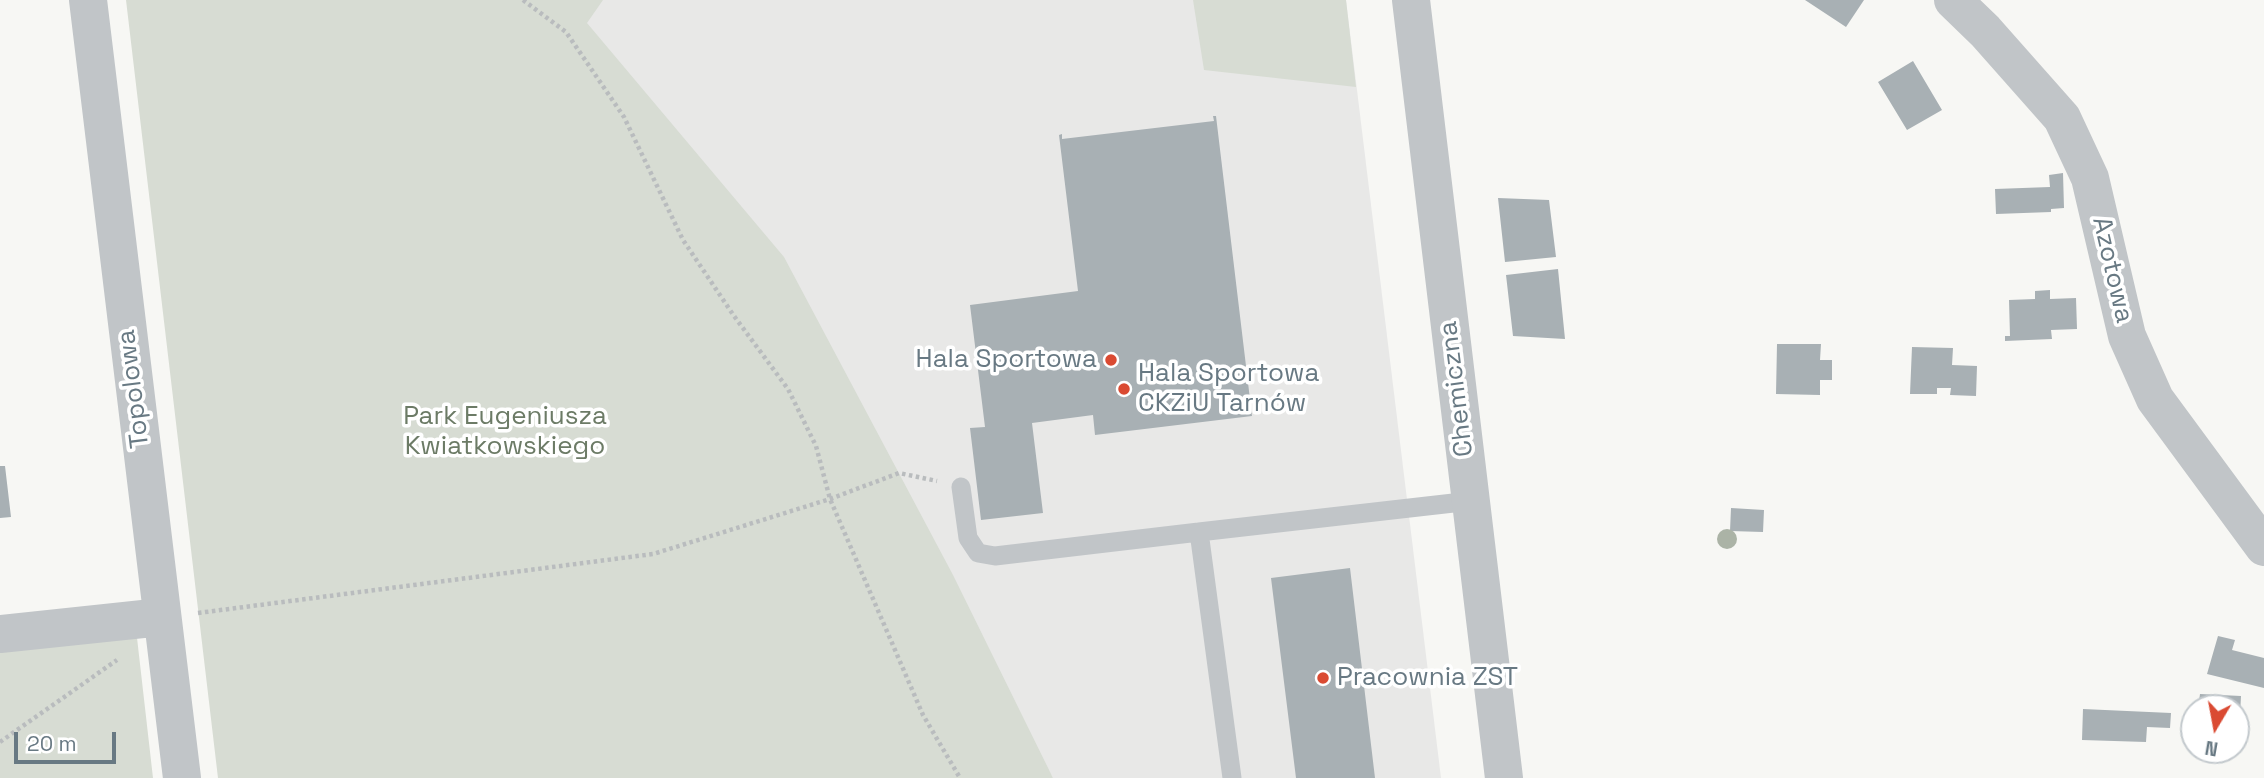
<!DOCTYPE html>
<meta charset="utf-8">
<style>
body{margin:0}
#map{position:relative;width:2264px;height:778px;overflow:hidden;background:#f7f7f4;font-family:"Space Grotesk",sans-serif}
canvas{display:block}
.north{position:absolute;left:2180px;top:694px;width:70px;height:70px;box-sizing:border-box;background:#fff;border:2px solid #c3c9cd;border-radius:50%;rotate:190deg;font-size:19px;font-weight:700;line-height:28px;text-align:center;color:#687983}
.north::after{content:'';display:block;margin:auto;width:24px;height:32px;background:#da4a32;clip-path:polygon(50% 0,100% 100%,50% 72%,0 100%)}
.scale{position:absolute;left:14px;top:732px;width:102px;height:32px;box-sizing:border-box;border:4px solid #687983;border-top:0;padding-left:9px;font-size:21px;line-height:24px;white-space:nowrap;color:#687983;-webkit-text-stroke:5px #fff;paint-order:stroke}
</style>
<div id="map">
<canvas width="2264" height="778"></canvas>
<div class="north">N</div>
<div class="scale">20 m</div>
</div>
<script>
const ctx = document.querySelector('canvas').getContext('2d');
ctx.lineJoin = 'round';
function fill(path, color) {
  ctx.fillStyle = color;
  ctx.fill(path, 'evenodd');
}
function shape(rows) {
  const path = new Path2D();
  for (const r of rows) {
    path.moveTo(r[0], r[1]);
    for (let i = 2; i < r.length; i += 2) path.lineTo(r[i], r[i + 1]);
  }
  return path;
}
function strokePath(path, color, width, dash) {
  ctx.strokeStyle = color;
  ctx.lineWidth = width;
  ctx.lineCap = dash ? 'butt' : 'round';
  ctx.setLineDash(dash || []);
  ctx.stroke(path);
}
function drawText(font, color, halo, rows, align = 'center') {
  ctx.font = font + ' "Space Grotesk",sans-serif';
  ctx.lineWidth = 7;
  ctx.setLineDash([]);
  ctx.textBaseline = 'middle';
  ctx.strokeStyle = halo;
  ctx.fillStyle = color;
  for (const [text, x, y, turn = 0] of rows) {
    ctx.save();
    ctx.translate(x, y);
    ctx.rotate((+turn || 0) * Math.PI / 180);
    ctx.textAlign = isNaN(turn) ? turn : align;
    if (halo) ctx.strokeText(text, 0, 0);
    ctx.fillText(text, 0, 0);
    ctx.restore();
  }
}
fill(shape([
 [568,0,1346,0,1441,778,1053,778]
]), '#e8e8e7');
fill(shape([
 [126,0,603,0,587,23,784,257,953,575,1053,778,218,778],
 [1193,0,1346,0,1356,87,1204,70],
 [136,629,153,778,0,778,0,645]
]), '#d7dcd3');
fill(shape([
 [1805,0,1864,0,1846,27],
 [1913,61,1942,110,1907,130,1878,82],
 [1213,116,1216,116,1252,416,1095,435,1093,415,1032,423,1043,513,981,520,970,428,985,427,970,305,1078,291,1059,135,1062,134,1062,139,1214,121],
 [2063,173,2064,208,2051,209,2051,212,1996,214,1995,189,2050,187,2049,175],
 [1498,198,1549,200,1556,257,1505,262],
 [1558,269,1565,339,1513,336,1506,275],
 [2050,290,2050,299,2076,298,2077,329,2051,330,2052,339,2005,341,2005,336,2010,336,2009,300,2035,299,2035,291],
 [1777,344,1821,344,1820,360,1832,360,1832,380,1820,380,1820,395,1776,394],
 [1912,347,1953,348,1952,365,1977,366,1976,396,1950,395,1951,388,1937,388,1937,394,1910,394],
 [0,466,5,466,11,517,0,518],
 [1731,508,1764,510,1763,532,1730,531],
 [1350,568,1375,778,1296,778,1271,578],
 [2218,636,2235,640,2232,650,2264,658,2264,688,2207,674],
 [2200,694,2241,696,2240,715,2236,714,2236,708,2198,708],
 [2083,709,2171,713,2170,728,2147,727,2146,742,2082,740]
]), '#a8b0b4');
strokePath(shape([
 [523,0,566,32,624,117,683,240,734,316,788,389,816,446,830,499,923,715,960,778],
 [198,613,653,554,830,499,899,473,937,481],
 [0,742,117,660]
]), '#b9bcbe', 4.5, [3.5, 3.5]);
strokePath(shape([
 [961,487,968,538,978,553,995,556,1199,532],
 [1232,778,1199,532,1471,501]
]), '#c1c5c8', 19);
strokePath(shape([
 [88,0,182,778],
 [1953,0,1985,31,2062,118,2090,178,2127,336,2155,399,2264,547],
 [0,634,162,617]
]), '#c1c5c8', 38);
strokePath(shape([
 [1411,0,1504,778]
]), '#c1c5c8', 38);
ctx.fillStyle = '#abb3a6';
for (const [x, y] of [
 [1727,539]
]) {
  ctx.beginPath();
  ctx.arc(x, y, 10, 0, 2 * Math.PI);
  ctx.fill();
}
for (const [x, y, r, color] of [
 [1111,360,7,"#da4a32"],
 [1124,389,7,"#da4a32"],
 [1323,678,7,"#da4a32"]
]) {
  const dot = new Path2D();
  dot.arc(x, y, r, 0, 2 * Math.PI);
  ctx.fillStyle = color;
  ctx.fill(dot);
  strokePath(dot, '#fff', 2.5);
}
drawText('26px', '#687983', '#fff', [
 ["Azotowa",2112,270,77],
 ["Topolowa",134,389,-97],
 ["Chemiczna",1457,389,-97]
]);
drawText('26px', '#687983', '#fff', [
 ["Hala Sportowa",1097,360,"right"],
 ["Hala Sportowa",1138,374],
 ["CKZiU Tarnów",1138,404],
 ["Pracownia ZST",1337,678]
], 'left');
drawText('26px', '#6c7b66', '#fff', [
 ["Park Eugeniusza",505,417],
 ["Kwiatkowskiego",505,447]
]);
</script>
